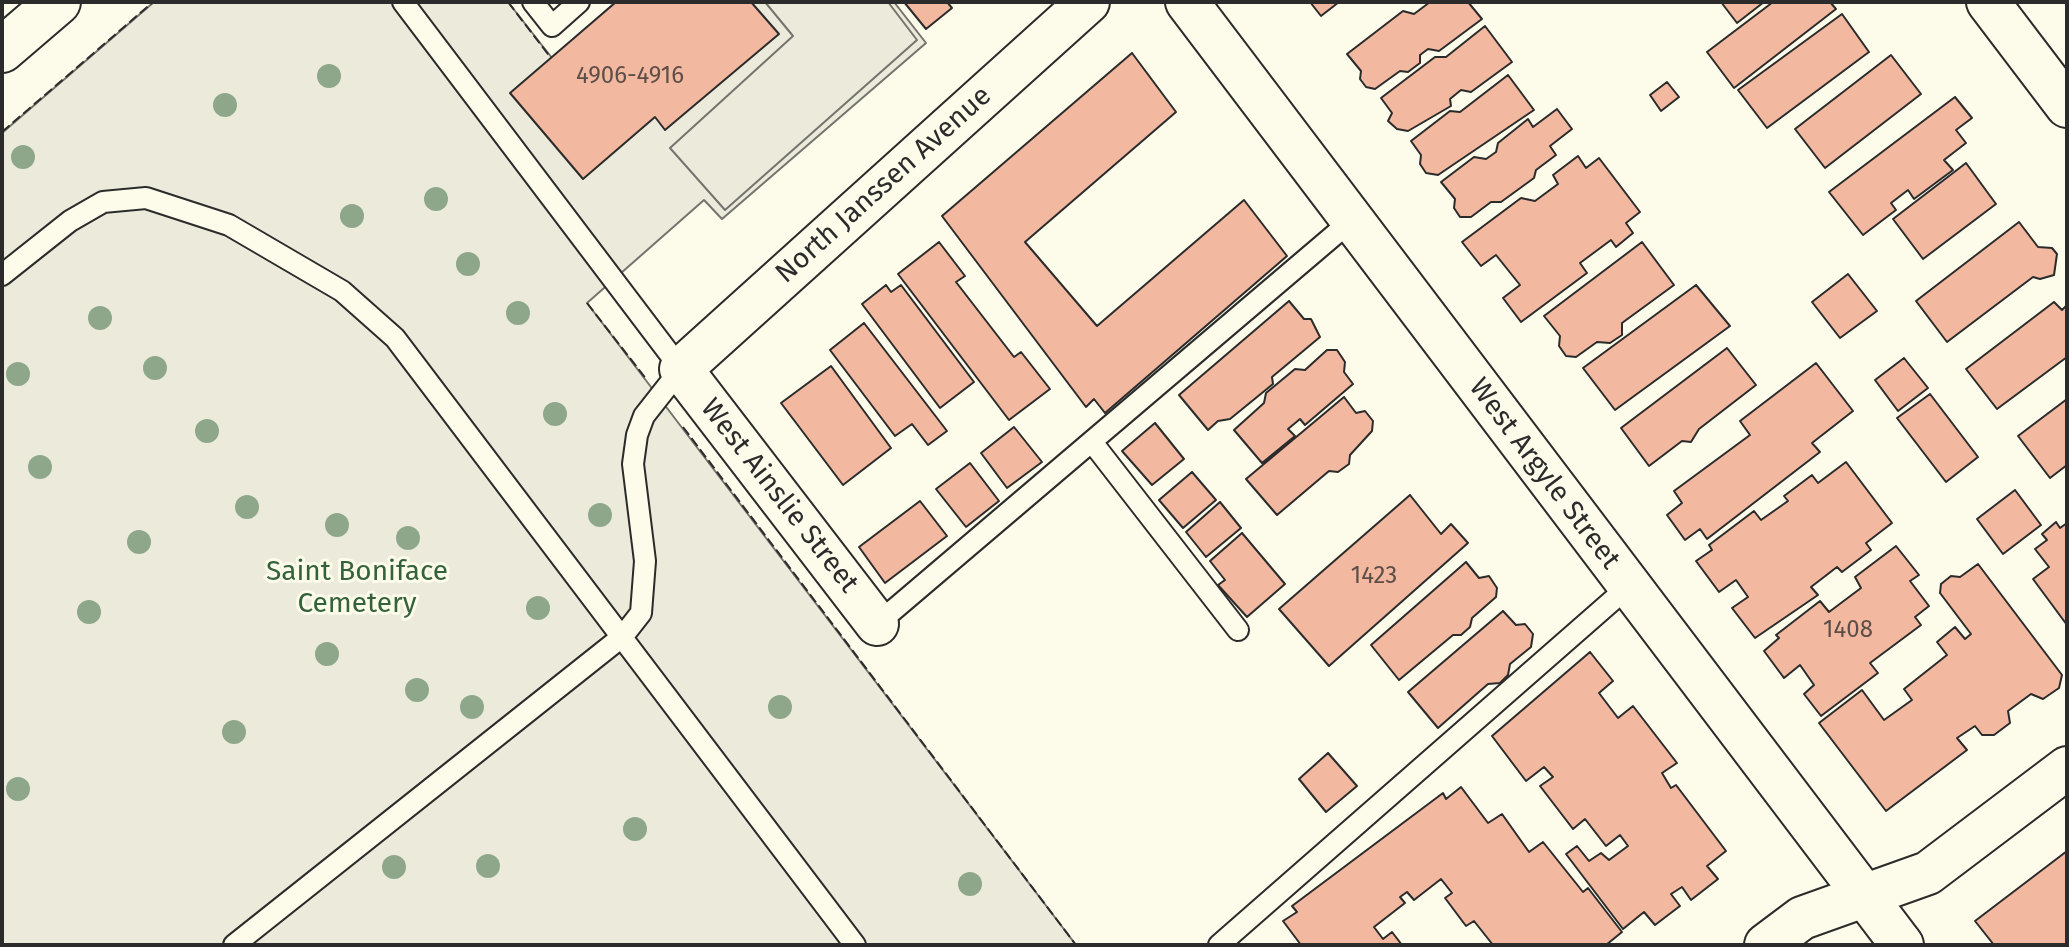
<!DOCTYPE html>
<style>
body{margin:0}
#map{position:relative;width:2069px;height:947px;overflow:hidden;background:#fdfbea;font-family:"Fira Sans",sans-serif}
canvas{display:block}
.frame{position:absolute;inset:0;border:4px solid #2b2b2b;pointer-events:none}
</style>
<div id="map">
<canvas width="2069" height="947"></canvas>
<div class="frame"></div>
</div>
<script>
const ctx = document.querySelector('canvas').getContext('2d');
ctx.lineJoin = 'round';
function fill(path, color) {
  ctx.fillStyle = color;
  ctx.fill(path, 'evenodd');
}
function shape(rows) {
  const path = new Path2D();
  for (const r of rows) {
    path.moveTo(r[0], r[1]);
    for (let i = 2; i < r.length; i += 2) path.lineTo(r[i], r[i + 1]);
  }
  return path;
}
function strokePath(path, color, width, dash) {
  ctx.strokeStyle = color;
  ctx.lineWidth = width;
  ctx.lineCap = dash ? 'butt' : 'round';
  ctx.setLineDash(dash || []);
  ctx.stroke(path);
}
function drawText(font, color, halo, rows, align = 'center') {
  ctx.font = font + ' "Fira Sans",sans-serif';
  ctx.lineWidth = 6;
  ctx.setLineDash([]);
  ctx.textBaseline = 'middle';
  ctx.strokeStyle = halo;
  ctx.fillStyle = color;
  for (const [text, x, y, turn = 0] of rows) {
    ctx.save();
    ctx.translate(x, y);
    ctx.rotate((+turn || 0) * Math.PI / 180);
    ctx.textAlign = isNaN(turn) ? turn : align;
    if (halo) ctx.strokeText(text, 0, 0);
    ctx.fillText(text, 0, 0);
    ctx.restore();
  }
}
const green = shape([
 [154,2,508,2,552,58,616,2,894,2,926,43,722,219,704,200,587,303,1076,945,2,945,2,133,154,2]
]);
fill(green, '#ecebdb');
strokePath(green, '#74746e', 2);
const parking = shape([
 [765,2,888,2,917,40,725,210,670,148,793,36,765,2]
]);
fill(parking, '#eceadb');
strokePath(parking, '#74746e', 2);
const building = shape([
 [616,2,751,2,779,34,665,130,655,117,583,179,510,93,616,2],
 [904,2,947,2,952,8,926,29,904,2],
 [1310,2,1339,2,1321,16,1310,2],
 [1430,2,1468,2,1482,19,1439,51,1428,49,1420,55,1420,63,1408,72,1400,71,1375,89,1366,87,1360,79,1361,71,1347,54,1403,11,1414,14,1430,2],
 [1721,2,1764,2,1737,23,1721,2],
 [1773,2,1830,2,1836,9,1734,88,1707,52,1773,2],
 [1842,14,1869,52,1767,128,1738,90,1842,14],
 [1485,26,1512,62,1471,92,1461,90,1450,99,1451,106,1408,131,1397,129,1388,121,1392,113,1381,98,1435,57,1446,57,1485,26],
 [1132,53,1176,112,1025,242,1097,326,1244,200,1287,256,1105,413,1094,399,1086,407,942,216,1132,53],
 [1891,55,1921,94,1825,168,1795,129,1891,55],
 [1508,75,1534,110,1438,175,1426,173,1420,164,1421,155,1411,141,1450,111,1460,112,1508,75],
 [1667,82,1679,97,1661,111,1650,95,1667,82],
 [1955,97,1972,118,1956,130,1966,143,1944,160,1953,170,1914,199,1908,190,1891,203,1896,210,1863,235,1829,192,1955,97],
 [1557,109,1572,129,1550,146,1556,155,1536,170,1534,178,1501,202,1491,202,1471,217,1460,217,1454,208,1455,199,1441,182,1474,157,1486,159,1496,152,1498,143,1528,119,1533,127,1557,109],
 [1578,156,1586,168,1599,158,1640,212,1626,223,1633,233,1616,247,1611,240,1580,263,1587,273,1521,322,1503,298,1520,285,1496,255,1481,266,1462,242,1521,198,1535,201,1558,184,1553,175,1578,156],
 [1966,163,1996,204,1923,259,1893,219,1966,163],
 [2019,222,2038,247,2052,248,2057,254,2054,275,2040,279,2033,277,1947,342,1916,301,2019,222],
 [939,242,965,276,956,282,1014,357,1021,352,1050,389,1009,420,898,274,939,242],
 [1642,242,1674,285,1622,323,1622,335,1610,343,1597,342,1576,357,1566,356,1559,346,1560,336,1544,316,1642,242],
 [1848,274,1877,311,1840,338,1812,302,1848,274],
 [886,285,891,292,901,285,974,382,940,408,862,304,886,285],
 [1696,285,1730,326,1615,410,1583,368,1696,285],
 [1289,301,1304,319,1311,319,1320,337,1272,377,1273,384,1230,419,1218,421,1208,430,1179,395,1289,301],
 [2054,302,2062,310,2067,305,2067,357,1997,409,1966,369,2054,302],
 [864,323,947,431,928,445,912,424,895,436,830,350,864,323],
 [1727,348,1756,385,1699,429,1691,442,1682,441,1649,466,1621,428,1727,348],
 [1327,350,1337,350,1345,362,1344,372,1353,384,1305,425,1300,419,1288,429,1295,436,1262,463,1234,430,1264,403,1266,393,1295,369,1305,370,1327,350],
 [1904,358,1928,388,1898,411,1875,380,1904,358],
 [1816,363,1853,411,1812,443,1820,452,1707,539,1700,529,1685,540,1667,515,1682,503,1674,491,1750,435,1740,421,1816,363],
 [831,366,891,448,843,485,781,403,831,366],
 [1930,394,1978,457,1946,482,1897,418,1930,394],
 [1344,397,1356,413,1365,411,1373,421,1372,431,1350,455,1349,464,1338,472,1329,471,1277,515,1246,479,1344,397],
 [2067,399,2067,465,2050,478,2018,436,2067,399],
 [1155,423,1184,459,1152,485,1122,451,1155,423],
 [1014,427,1042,462,1007,488,981,453,1014,427],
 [1846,462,1892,523,1866,543,1871,550,1842,572,1837,567,1811,587,1818,595,1755,638,1732,608,1748,597,1736,580,1719,592,1696,561,1712,550,1709,545,1754,511,1761,520,1788,501,1784,496,1812,475,1818,483,1846,462],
 [970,463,999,501,966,527,936,489,970,463],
 [1192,472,1216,500,1183,528,1159,500,1192,472],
 [2015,490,2041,525,2003,554,1977,519,2015,490],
 [1410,495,1441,534,1451,524,1468,543,1329,666,1279,609,1410,495],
 [920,501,947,536,885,583,859,547,920,501],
 [1220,502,1241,528,1206,557,1186,532,1220,502],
 [2056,522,2060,528,2067,523,2067,625,2033,579,2049,567,2035,549,2047,540,2042,534,2056,522],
 [1242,533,1285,584,1247,617,1218,585,1225,580,1210,561,1242,533],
 [1896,546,1919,575,1910,581,1929,606,1915,617,1921,625,1870,663,1878,673,1821,716,1804,694,1814,685,1800,665,1784,678,1764,651,1779,638,1776,635,1820,601,1829,612,1861,588,1855,577,1896,546],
 [1466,562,1479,578,1489,576,1497,588,1496,597,1472,618,1470,627,1461,635,1453,635,1399,680,1371,645,1466,562],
 [1978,564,2062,675,2059,688,2043,699,2031,694,2008,711,2010,723,1994,735,1982,735,1975,726,1957,738,1967,750,1886,811,1819,723,1862,690,1884,720,1912,700,1904,689,1947,655,1937,642,1955,627,1965,639,1971,634,1940,593,1941,584,1951,576,1960,577,1978,564],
 [1503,611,1516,625,1525,624,1533,634,1531,647,1510,664,1508,675,1500,683,1488,684,1438,728,1408,692,1503,611],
 [1590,652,1613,681,1599,693,1618,718,1633,706,1677,763,1662,773,1671,788,1676,785,1726,851,1707,866,1718,879,1691,900,1682,887,1671,894,1680,906,1655,925,1644,912,1623,929,1566,854,1577,846,1589,861,1601,853,1609,860,1628,846,1620,835,1606,846,1585,819,1573,829,1540,786,1553,777,1544,767,1526,781,1492,736,1590,652],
 [1328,753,1357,786,1326,812,1299,779,1328,753],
 [1461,787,1488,823,1502,814,1529,852,1543,842,1583,892,1588,888,1622,932,1606,945,1493,945,1474,921,1466,926,1445,898,1452,893,1441,879,1414,900,1407,892,1400,897,1405,903,1374,927,1383,939,1392,932,1402,945,1301,945,1283,921,1297,912,1292,906,1443,793,1446,799,1461,787],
 [2067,851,2067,945,1994,945,1975,921,2067,851]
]);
fill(building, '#f2b8a0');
strokePath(building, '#2b2b2b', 2);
const service = shape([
 [533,2,552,26,579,2],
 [2,275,70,221,103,202,146,198,229,225,342,291,395,338,855,945],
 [1092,442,1238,630],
 [877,624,1352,220],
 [234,945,623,636,641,613,645,561,633,464,637,435,644,416,681,369,403,2],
 [1219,945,1629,586]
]);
const minor = shape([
 [1187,2,1902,945],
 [1988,2,2067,106],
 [877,624,681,369,1088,2],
 [1766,945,1802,918,1928,873,2067,768]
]);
const secondary = shape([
 [2,50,58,2]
]);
strokePath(service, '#2b2b2b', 24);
strokePath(minor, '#2b2b2b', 46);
strokePath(secondary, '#2b2b2b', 48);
strokePath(service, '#fdfbea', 20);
strokePath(minor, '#fdfbea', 42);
strokePath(secondary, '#fdfbea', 44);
strokePath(shape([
 [508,2,551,58],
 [2,132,153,2],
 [587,303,647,380],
 [683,427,1076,945]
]), '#2b2b2b', 2, [10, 4]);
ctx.fillStyle = '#8ea78a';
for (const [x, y] of [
 [329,76],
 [225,105],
 [23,157],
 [436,199],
 [352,216],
 [468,264],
 [518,313],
 [100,318],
 [155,368],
 [18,374],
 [555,414],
 [207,431],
 [40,467],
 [247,507],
 [600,515],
 [337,525],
 [408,538],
 [139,542],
 [538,608],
 [89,612],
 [327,654],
 [417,690],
 [472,707],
 [780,707],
 [234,732],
 [18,789],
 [635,829],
 [488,866],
 [394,867],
 [970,884]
]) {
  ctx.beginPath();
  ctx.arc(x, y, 12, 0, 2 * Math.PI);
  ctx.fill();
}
drawText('24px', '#5d4e48', null, [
 ["4906-4916",630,76],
 ["1423",1374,576],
 ["1408",1848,630]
]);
drawText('28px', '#2b2b2b', '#fdfbea', [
 ["North Janssen Avenue",884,185,-42],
 ["West Argyle Street",1544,474,53],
 ["West Ainslie Street",779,496,52]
]);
drawText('28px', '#34623c', '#fdfbea', [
 ["Saint Boniface",357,572],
 ["Cemetery",357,604]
]);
</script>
